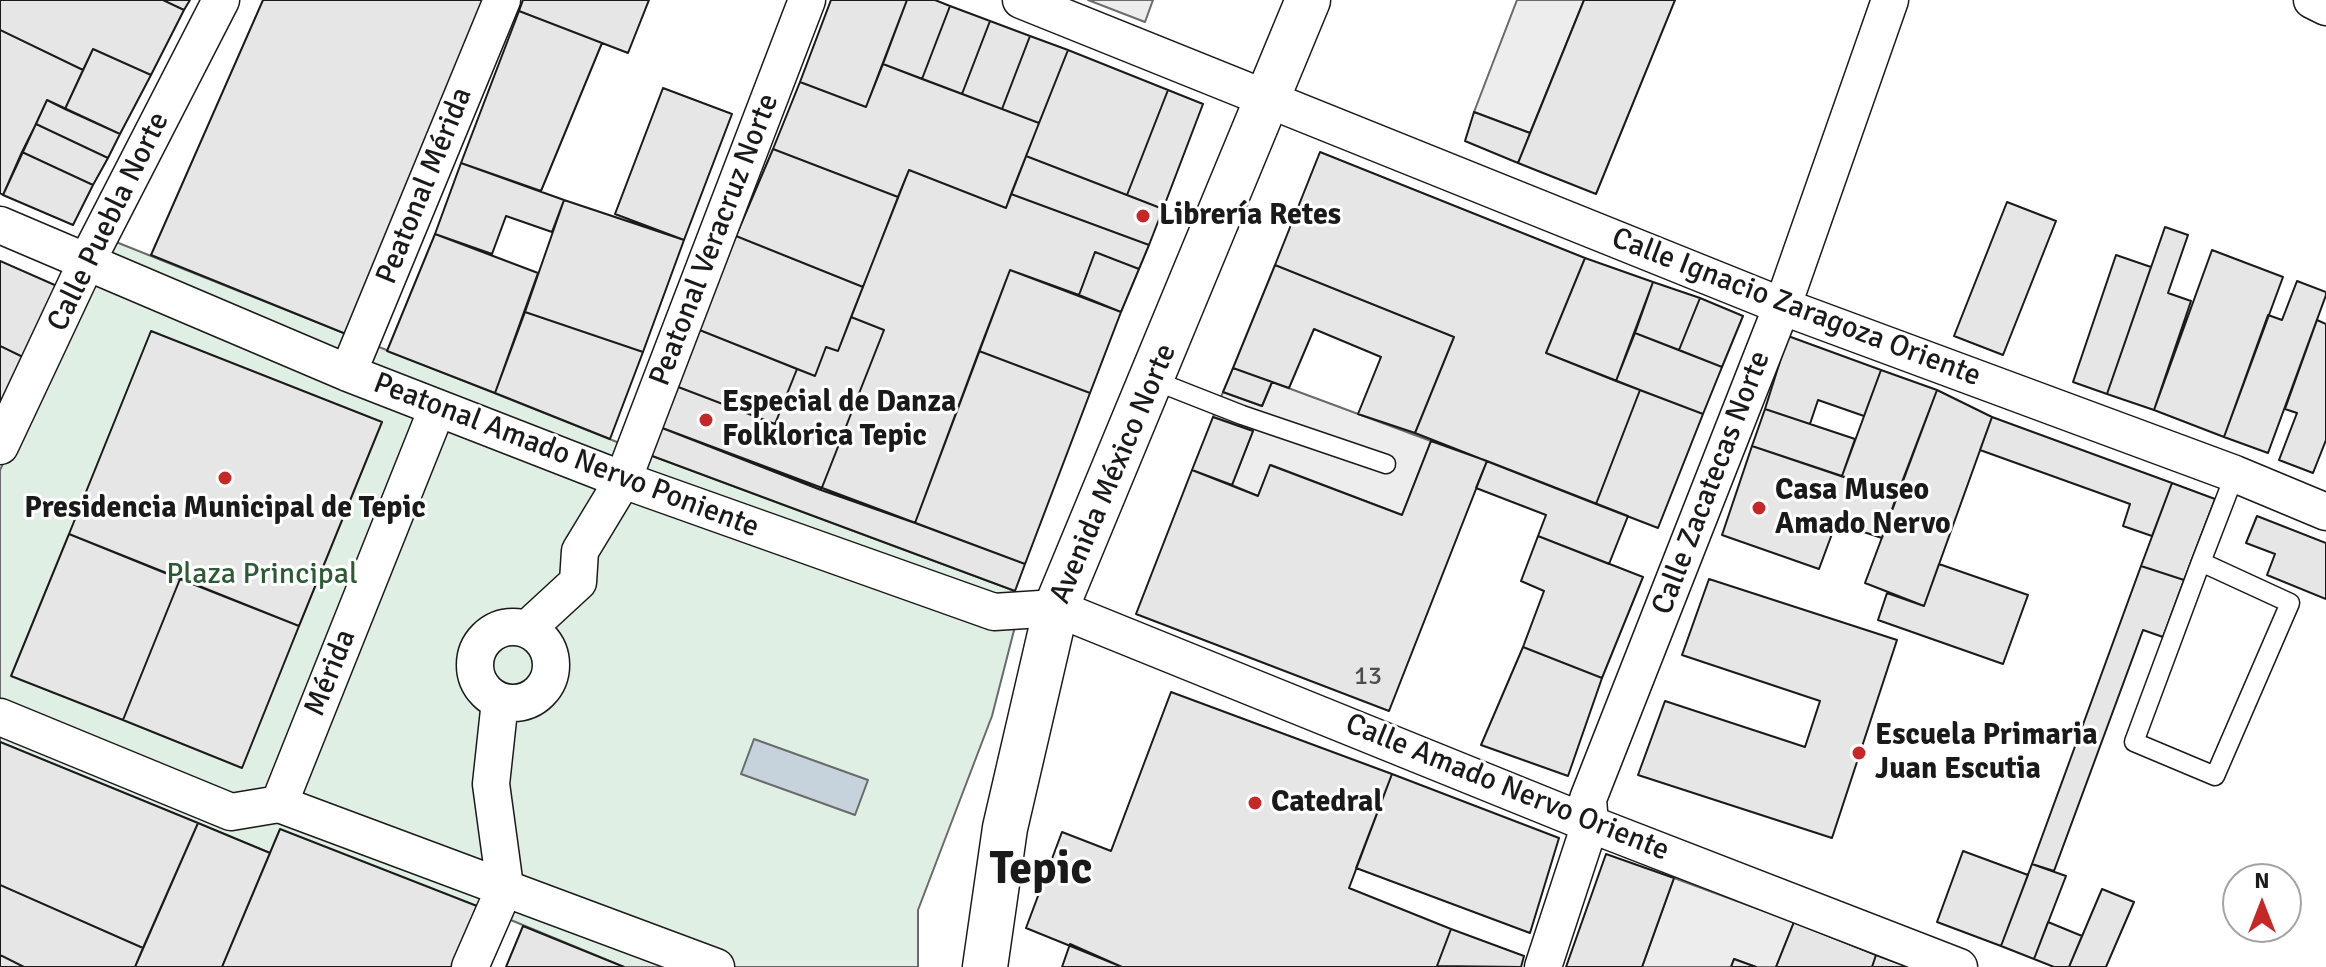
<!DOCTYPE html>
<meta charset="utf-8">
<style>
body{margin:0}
#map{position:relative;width:2326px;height:967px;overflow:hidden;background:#fff;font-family:Signika,sans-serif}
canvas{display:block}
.north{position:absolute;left:2222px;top:863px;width:80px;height:80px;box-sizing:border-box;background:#fff;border:2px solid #a3a3a3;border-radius:50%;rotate:0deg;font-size:22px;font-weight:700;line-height:32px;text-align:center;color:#1a1a1a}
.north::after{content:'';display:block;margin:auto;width:28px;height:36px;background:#c62828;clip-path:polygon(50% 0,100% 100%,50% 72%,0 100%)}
</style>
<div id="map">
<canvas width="2326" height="967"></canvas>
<div class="north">N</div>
</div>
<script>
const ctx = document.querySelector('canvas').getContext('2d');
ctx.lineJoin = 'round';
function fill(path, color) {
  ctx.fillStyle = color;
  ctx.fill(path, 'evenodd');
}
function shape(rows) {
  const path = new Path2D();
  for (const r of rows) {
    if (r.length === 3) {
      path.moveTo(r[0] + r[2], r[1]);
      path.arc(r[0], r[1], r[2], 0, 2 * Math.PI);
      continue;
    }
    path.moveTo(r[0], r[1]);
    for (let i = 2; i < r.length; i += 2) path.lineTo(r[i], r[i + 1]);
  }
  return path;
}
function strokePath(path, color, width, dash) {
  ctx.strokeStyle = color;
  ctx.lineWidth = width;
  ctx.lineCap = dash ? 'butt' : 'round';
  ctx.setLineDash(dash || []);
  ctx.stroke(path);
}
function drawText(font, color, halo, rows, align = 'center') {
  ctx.font = font + ' Signika,sans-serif';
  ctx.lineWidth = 6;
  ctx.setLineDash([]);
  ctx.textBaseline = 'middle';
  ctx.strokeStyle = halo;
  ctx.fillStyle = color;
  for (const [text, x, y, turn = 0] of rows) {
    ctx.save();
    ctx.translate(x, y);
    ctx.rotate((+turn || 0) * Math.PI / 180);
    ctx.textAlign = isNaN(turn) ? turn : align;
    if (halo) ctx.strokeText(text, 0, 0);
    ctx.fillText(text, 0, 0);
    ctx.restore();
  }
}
const green = shape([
 [111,240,647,454,1015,591,1021,603,992,716,918,910,918,967,624,967,477,906,270,853,0,742,0,470,111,240]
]);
fill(green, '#e0efe3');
strokePath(green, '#6a6a6a', 2);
const parking = shape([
 [1088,0,1153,0,1145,22,1088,0],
 [1517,0,1584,0,1530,133,1474,112,1517,0],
 [1272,382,1431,441,1402,515,1271,465,1258,496,1232,485,1253,431,1213,417,1223,392,1262,406,1272,382],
 [1674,878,1794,922,1776,967,1756,967,1734,959,1731,967,1642,967,1674,878]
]);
fill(parking, '#ededed');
strokePath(parking, '#6a6a6a', 2);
const water = shape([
 [754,739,868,780,855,815,741,774,754,739]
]);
fill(water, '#c6d2dc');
strokePath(water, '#6a6a6a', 2);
const building = shape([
 [0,0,163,0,184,10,151,75,93,49,83,70,0,30,0,0],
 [163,0,190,0,184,10,163,0],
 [263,0,484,0,346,334,151,255,263,0],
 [523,0,649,0,628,53,519,11,523,0],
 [831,0,907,0,866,107,800,82,831,0],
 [907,0,935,0,950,6,922,79,883,64,907,0],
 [1584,0,1675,0,1596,194,1518,163,1584,0],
 [950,6,990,21,962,94,922,79,950,6],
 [519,11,602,43,541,191,461,163,519,11],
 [990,21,1030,36,1002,109,962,94,990,21],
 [0,30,83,70,65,109,47,100,3,195,0,193,0,30],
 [1030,36,1068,50,1039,123,1002,109,1030,36],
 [93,49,151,75,120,134,65,109,93,49],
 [1068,50,1168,90,1127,195,1026,156,1068,50],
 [883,64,1039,123,1006,208,909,170,898,197,773,149,800,82,866,107,883,64],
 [663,88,732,114,684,240,615,214,663,88],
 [1168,90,1203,104,1163,209,1127,195,1168,90],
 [47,100,120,134,108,158,36,124,47,100],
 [1474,112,1530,133,1518,163,1465,141,1474,112],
 [36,124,108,158,93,185,22,152,36,124],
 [773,149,898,197,863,287,736,236,773,149],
 [22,152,93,185,73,225,3,195,22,152],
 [1320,152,1585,258,1546,353,1640,390,1596,504,1415,433,1454,337,1275,265,1320,152],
 [1026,156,1163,209,1149,245,1011,194,1026,156],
 [461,163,564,200,552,232,506,216,492,254,435,234,461,163],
 [909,170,1006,208,1011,194,1149,245,1139,269,1095,252,1079,295,1010,270,915,523,821,490,884,330,851,317,909,170],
 [564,200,684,240,643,352,525,312,564,200],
 [2007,202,2056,221,2003,355,1954,336,2007,202],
 [2165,227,2188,235,2168,293,2191,301,2154,410,2107,394,2165,227],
 [435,234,538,273,495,393,387,351,435,234],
 [736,236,863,287,838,351,826,347,815,376,697,329,736,236],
 [2212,250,2283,277,2224,437,2154,410,2212,250],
 [1095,252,1139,269,1121,312,1079,295,1095,252],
 [2116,255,2151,267,2107,394,2073,382,2116,255],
 [1585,258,1653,282,1616,381,1546,353,1585,258],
 [0,261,57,286,25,358,0,346,0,261],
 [1275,265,1454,337,1415,433,1358,414,1381,357,1314,329,1289,388,1233,368,1275,265],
 [1010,270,1121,312,1090,393,979,351,1010,270],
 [2297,281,2326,292,2326,295,2268,453,2224,437,2268,315,2282,320,2297,281],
 [1653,282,1700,298,1679,350,1635,333,1653,282],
 [1700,298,1743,316,1722,367,1679,350,1700,298],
 [525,312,643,352,610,439,495,393,525,312],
 [851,317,884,330,821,490,657,426,673,385,775,424,797,369,815,376,826,347,838,351,851,317],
 [2317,320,2326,324,2326,440,2313,473,2279,460,2297,413,2285,409,2317,320],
 [697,329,797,369,775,424,673,385,697,329],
 [151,331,382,422,299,626,69,534,151,331],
 [1635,333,1722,367,1703,414,1616,381,1635,333],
 [1788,336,1881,370,1864,416,1818,400,1810,424,1765,409,1788,336],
 [0,346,25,358,0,409,0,346],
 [979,351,1090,393,1025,564,915,523,979,351],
 [1233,368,1272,382,1262,406,1223,392,1233,368],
 [1881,370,1937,390,1897,495,1842,476,1881,370],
 [1640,390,1703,414,1658,528,1596,504,1640,390],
 [1937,390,1992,417,1924,606,1865,583,1937,390],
 [1765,409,1855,439,1842,476,1752,446,1765,409],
 [1213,417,1253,431,1232,485,1192,470,1213,417],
 [1992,417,2172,483,2152,536,2123,526,2130,504,1980,450,1992,417],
 [657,426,1025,564,1015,591,647,454,657,426],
 [1431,441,1487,461,1389,711,1136,614,1192,470,1258,496,1270,465,1402,515,1431,441],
 [1752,446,1897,495,1882,538,1836,523,1819,569,1722,535,1752,446],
 [1487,461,1628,516,1609,564,1538,536,1546,515,1476,488,1487,461],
 [2172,483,2215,499,2184,580,2141,566,2172,483],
 [2257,516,2326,543,2326,599,2267,575,2275,554,2246,543,2257,516],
 [69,534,180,579,123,720,11,676,69,534],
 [1538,536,1643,577,1602,678,1523,647,1544,591,1521,581,1538,536],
 [1939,564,2028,595,2003,664,1878,620,1887,593,1924,606,1939,564],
 [2141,566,2184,580,2163,637,2143,630,2054,871,2032,864,2141,566],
 [180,579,299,626,242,768,123,720,180,579],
 [1709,579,1897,640,1832,838,1638,775,1665,701,1805,747,1820,701,1682,655,1709,579],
 [1523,647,1602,678,1568,776,1481,745,1523,647],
 [1171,692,1392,774,1349,888,1451,929,1437,966,1440,967,1122,967,1026,928,1062,832,1111,851,1171,692],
 [0,742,198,823,143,948,0,885,0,742],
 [1392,774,1559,838,1530,933,1356,868,1392,774],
 [198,823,270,853,222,967,135,967,198,823],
 [280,829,477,906,452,967,222,967,280,829],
 [1963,851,2028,875,2001,946,1937,922,1963,851],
 [1606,854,1674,878,1642,967,1566,967,1606,854],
 [2032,864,2066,876,2034,959,2001,946,2032,864],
 [0,885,143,948,135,967,24,967,0,955,0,885],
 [2102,889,2134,902,2106,967,2069,967,2102,889],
 [1794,922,1876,955,1872,967,1776,967,1794,922],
 [2048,922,2082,936,2069,967,2054,967,2034,959,2048,922],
 [523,926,624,967,506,967,523,926],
 [1451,929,1524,956,1521,967,1437,966,1451,929],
 [1070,944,1122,967,1062,967,1070,944],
 [0,955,24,967,0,967,0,955],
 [1876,955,1908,967,1872,967,1876,955],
 [1734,959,1756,967,1731,967,1734,959]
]);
fill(building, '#e6e6e6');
strokePath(building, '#1a1a1a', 2);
const lane = shape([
 [1153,380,1242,415,1386,464],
 [2201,562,2290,603,2215,776,2134,742,2201,562,2235,474]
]);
const street = shape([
 [1021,0,1792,310,2235,474,2326,512],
 [2312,0,2326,7],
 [0,225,348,373,623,480,994,612,1056,608,1590,824,1959,967],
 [348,373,502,0],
 [0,446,87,261,221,0],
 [513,665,38],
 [527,629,578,582,580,551,623,480,807,0],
 [0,717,231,812,279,804,716,967],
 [279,804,437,409],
 [470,967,505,887,491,784,500,701],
 [1543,967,1590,824,1588,799,1789,288,1890,0]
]);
const primary = shape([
 [985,967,1005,828,1056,608,1308,0]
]);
strokePath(lane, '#1a1a1a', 21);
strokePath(street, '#1a1a1a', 39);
strokePath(primary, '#1a1a1a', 47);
strokePath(lane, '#fff', 18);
strokePath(street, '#fff', 36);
strokePath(primary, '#fff', 44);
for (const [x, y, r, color] of [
 [1143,216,8,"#c62828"],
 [706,420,8,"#c62828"],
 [225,478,8,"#c62828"],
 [1759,508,8,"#c62828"],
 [1859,753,8,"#c62828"],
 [1255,803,8,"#c62828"]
]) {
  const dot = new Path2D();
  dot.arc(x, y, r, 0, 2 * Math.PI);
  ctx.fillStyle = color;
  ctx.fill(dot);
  strokePath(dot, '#fff', 3);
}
drawText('26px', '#4d4d4d', null, [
 ["13",1368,677]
]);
drawText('30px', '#1a1a1a', '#fff', [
 ["Peatonal Mérida",425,186,-68],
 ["Calle Puebla Norte",109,222,-64],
 ["Peatonal Veracruz Norte",715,240,-69],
 ["Calle Ignacio Zaragoza Oriente",1796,308,21],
 ["Peatonal Amado Nervo Poniente",566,456,21],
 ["Avenida México Norte",1114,474,-67],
 ["Calle Zacatecas Norte",1712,483,-69],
 ["Mérida",331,673,-68],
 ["Calle Amado Nervo Oriente",1507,788,22]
]);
drawText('bold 30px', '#1a1a1a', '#fff', [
 ["Librería Retes",1159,216],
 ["Especial de Danza",722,403],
 ["Folklorica Tepic",722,437],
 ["Casa Museo",1775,491],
 ["Amado Nervo",1775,525],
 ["Presidencia Municipal de Tepic",225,509,"center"],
 ["Escuela Primaria",1875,736],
 ["Juan Escutia",1875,770],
 ["Catedral",1271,803]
], 'left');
drawText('30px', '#2b5a34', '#fff', [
 ["Plaza Principal",262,575]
]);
drawText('bold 46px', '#1a1a1a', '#fff', [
 ["Tepic",1041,871]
]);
</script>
